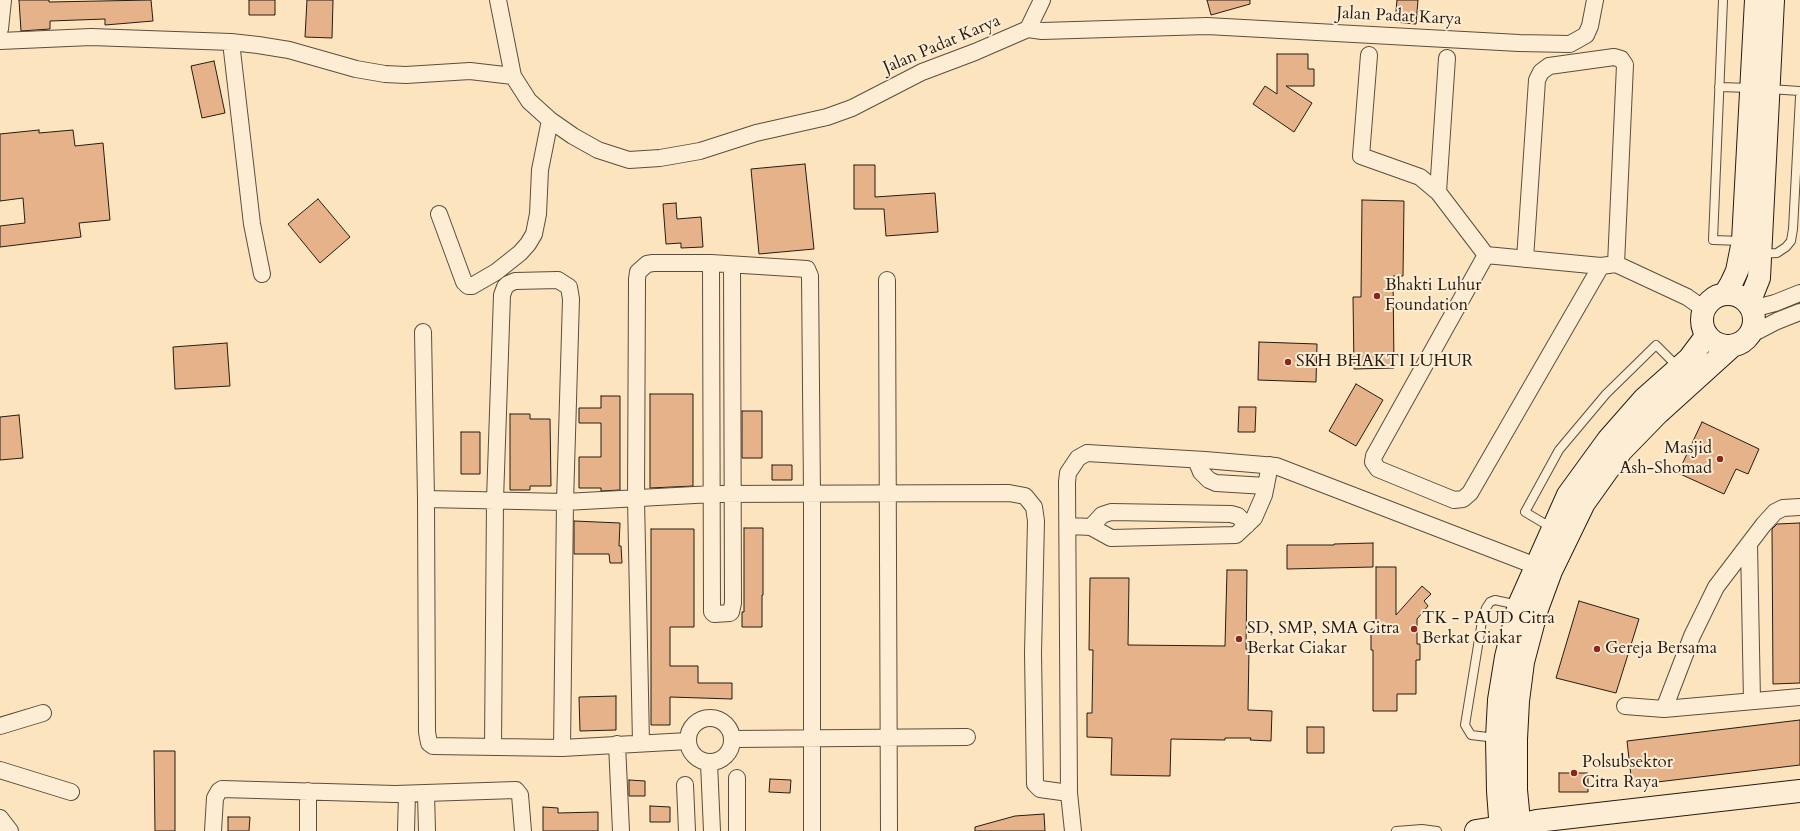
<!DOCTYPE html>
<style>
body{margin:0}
canvas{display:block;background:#fce4bf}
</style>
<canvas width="1800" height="831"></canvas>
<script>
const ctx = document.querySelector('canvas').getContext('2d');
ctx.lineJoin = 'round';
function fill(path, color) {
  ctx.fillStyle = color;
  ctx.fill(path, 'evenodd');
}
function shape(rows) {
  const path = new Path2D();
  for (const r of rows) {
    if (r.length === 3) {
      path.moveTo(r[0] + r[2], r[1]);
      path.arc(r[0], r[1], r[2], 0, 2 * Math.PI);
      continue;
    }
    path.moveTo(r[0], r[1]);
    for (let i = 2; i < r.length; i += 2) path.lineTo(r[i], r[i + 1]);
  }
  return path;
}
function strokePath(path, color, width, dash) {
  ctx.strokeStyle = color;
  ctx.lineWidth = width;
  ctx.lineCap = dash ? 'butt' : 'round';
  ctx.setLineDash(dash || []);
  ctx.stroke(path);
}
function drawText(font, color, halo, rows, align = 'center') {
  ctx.font = font + ' Cardo,serif';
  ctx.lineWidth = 4;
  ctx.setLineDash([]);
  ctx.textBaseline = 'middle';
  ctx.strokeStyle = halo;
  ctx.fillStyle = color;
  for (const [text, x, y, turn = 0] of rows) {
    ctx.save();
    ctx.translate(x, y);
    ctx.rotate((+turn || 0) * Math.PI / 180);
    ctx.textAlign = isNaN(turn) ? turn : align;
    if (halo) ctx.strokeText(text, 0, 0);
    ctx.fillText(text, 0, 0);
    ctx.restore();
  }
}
const building = shape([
 [19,0,49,0,49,2,151,0,153,21,105,25,105,19,50,21,50,29,21,31,19,0],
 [249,0,275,0,275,15,249,15,249,0],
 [307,0,333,0,332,38,305,37,307,0],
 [1207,0,1250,0,1250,4,1211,15,1207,0],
 [1397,0,1418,0,1416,24,1395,22,1397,0],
 [1277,54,1308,54,1308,69,1314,69,1314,86,1286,86,1312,103,1294,132,1253,104,1265,86,1277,94,1277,54],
 [214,61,225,113,202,118,191,66,214,61],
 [39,130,39,133,73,130,75,146,103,143,110,220,79,223,81,237,0,247,0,226,25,223,23,198,0,201,0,134,39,130],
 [805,164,814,249,759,254,751,169,805,164],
 [854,165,875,165,875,197,935,193,938,232,886,236,884,209,854,209,854,165],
 [318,199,350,237,320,263,288,224,318,199],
 [1362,200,1404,201,1403,276,1393,276,1394,368,1354,369,1353,297,1361,297,1362,200],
 [676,203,677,219,701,217,703,247,681,248,681,243,666,244,663,204,676,203],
 [1259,342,1317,344,1316,382,1258,380,1259,342],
 [227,343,230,386,175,389,173,347,227,343],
 [1356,384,1383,400,1356,446,1329,431,1356,384],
 [650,394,693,394,693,486,650,488,650,394],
 [601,396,620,396,620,490,601,491,601,488,579,488,579,457,601,457,601,423,579,423,579,408,601,408,601,396],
 [1239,407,1256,407,1255,432,1238,432,1239,407],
 [742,411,762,411,762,458,742,458,742,411],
 [510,414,530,414,530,419,550,419,551,486,530,486,530,490,510,490,510,414],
 [19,415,23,458,0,460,0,417,19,415],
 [1702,422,1759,449,1748,474,1736,469,1724,494,1678,473,1702,422],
 [461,432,480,432,480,474,461,474,461,432],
 [772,465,792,465,792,480,772,480,772,465],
 [574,521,620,523,619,546,621,546,622,563,610,563,609,554,574,554,574,521],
 [1800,523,1800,683,1773,684,1772,529,1777,524,1800,523],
 [744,528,763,528,763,595,762,595,762,627,742,627,742,612,744,612,744,528],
 [651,529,694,529,694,627,670,627,670,666,698,666,698,683,732,683,732,699,670,697,670,725,651,725,651,529],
 [1373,543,1373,567,1287,569,1287,545,1334,545,1334,544,1373,543],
 [1376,567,1396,567,1396,615,1422,586,1431,594,1424,601,1428,606,1417,619,1417,644,1420,644,1420,660,1416,660,1416,694,1397,694,1397,711,1373,711,1373,650,1371,650,1371,629,1376,629,1376,567],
 [1227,570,1247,570,1246,649,1249,649,1248,710,1272,711,1271,741,1250,740,1251,738,1225,738,1225,740,1171,739,1170,776,1111,775,1112,738,1087,737,1087,713,1092,713,1093,650,1089,650,1090,578,1129,578,1128,645,1225,646,1227,570],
 [1579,601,1639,619,1616,693,1556,678,1579,601],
 [616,696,616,730,580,731,579,697,616,696],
 [1800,720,1800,765,1632,785,1627,741,1800,720],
 [1307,727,1324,727,1324,753,1307,753,1307,727],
 [154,751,175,751,175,831,155,831,154,751],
 [1559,773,1588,773,1588,792,1559,792,1559,773],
 [770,779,791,780,790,793,769,792,770,779],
 [629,780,645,781,645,796,629,796,629,780],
 [650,806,670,807,670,822,650,822,650,806],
 [543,807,558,808,558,813,598,812,598,831,543,831,543,807],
 [1044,814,1045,831,975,831,975,827,1015,816,1044,814],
 [228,817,250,817,249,831,228,831,228,817]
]);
fill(building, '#e6b28a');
strokePath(building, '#271c12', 1);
const lane = shape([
 [1723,0,1713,240,1742,241],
 [1719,87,1751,88],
 [1769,89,1800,91],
 [1760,254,1777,253,1786,247,1791,241,1793,229,1800,97],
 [1552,528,1525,512,1559,450,1606,394,1656,345,1679,368],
 [1496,738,1471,735,1465,725,1482,621,1486,608,1490,602,1495,600,1518,605],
 [1396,831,1422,829,1437,831]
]);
const street = shape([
 [498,0,513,76,529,101,550,120,573,136,598,150,629,160,660,158,700,151,756,133,827,117,852,108,922,72,975,52,1028,29,1042,31,1207,26,1519,43,1570,44,1586,35,1590,26,1595,0],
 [0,29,3,0],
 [1028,29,1042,0],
 [0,41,91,37,231,42,258,45,289,50,356,69,385,74,406,75,470,71,513,76],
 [231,42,252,224,262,274],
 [1369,55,1361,156,1420,177,1438,192,1486,255,1601,266,1616,264,1687,297,1704,309],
 [1438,192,1447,58],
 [439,214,464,282,468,286,472,286,496,272,520,253,528,244,534,234,538,214,540,170,550,120],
 [1486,255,1374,456,1373,462,1378,469,1454,500,1463,499,1470,493,1601,266],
 [1525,259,1537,80,1541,72,1549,66,1614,57,1621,59,1625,65,1616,264],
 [711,263,712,607,712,612,714,614,730,613,731,612,733,603,732,265],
 [887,280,889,831],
 [1752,309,1775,303,1800,293],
 [423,332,426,499,427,732,429,743,433,746,562,748,688,741],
 [1750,335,1777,321,1800,312],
 [1196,460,1201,472,1209,480,1216,483,1266,486],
 [426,499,565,502,713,494,1009,493,1025,496,1034,507,1036,521,1033,653,1035,784,1040,789,1069,793],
 [1069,526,1091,527,1111,538,1236,535,1254,518,1264,495,1270,465],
 [1091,527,1102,515,1111,512,1231,514,1238,516,1247,525],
 [1749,544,1752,701],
 [1625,706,1664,709,1800,697],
 [1664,709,1692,636,1716,587,1764,524,1775,512,1783,508,1800,507],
 [710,740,22],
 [0,726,43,713],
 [733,739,967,737],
 [641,743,636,499,637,279,638,272,647,264,653,263,711,263,807,269,810,276,812,494,812,831],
 [617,744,621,831],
 [493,747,495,500,502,295,505,287,508,284,515,281,558,280,569,287,571,299,565,502,562,748],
 [709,763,712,831],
 [0,770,71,792],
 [737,778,737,831],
 [685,785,687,831],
 [426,793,427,831],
 [0,818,10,831],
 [213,831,215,798,219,791,222,789,395,794,516,790,520,795,523,831],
 [308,831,308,791],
 [406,831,407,794],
 [1073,831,1069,793,1067,482,1068,473,1078,458,1087,453,1205,460,1276,466,1536,566]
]);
const secondary = shape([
 [1728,320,26],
 [1725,294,1731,284,1737,271,1743,241,1756,0],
 [1749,303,1759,278,1773,0],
 [1519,825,1537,821,1800,791],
 [1476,831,1501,827],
 [1501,831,1498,791,1497,738,1499,700,1506,657,1519,605,1568,495,1608,440,1644,399,1689,359,1707,335],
 [1520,831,1516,790,1516,739,1518,701,1523,662,1537,609,1551,571,1584,503,1621,451,1658,413,1732,346]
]);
strokePath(lane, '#5c4e3d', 10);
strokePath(street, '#5c4e3d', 18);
strokePath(secondary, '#271c12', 24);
strokePath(lane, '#fdedd5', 8);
strokePath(street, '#fdedd5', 16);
strokePath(secondary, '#fdedd5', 22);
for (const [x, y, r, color] of [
 [1377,296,4,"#8f2418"],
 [1288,362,4,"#8f2418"],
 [1720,459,4,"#8f2418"],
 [1414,629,4,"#8f2418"],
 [1239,639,4,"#8f2418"],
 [1597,649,4,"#8f2418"],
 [1574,773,4,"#8f2418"]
]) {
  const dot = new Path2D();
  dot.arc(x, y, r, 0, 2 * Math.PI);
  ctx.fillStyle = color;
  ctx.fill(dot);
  strokePath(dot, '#fdedd5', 1.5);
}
drawText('17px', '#271c12', '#fdedd5', [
 ["Jalan Padat Karya",1399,17,3],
 ["Jalan Padat Karya",942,45,-23]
]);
drawText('17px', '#271c12', '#fdedd5', [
 ["Bhakti Luhur",1385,286],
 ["Foundation",1385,306],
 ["SKH BHAKTI LUHUR",1296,362],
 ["Masjid",1712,449,"right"],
 ["Ash-Shomad",1712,469,"right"],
 ["TK - PAUD Citra",1422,619],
 ["Berkat Ciakar",1422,639],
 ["SD, SMP, SMA Citra",1247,629],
 ["Berkat Ciakar",1247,649],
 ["Gereja Bersama",1605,649],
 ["Polsubsektor",1582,763],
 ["Citra Raya",1582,783]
], 'left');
</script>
